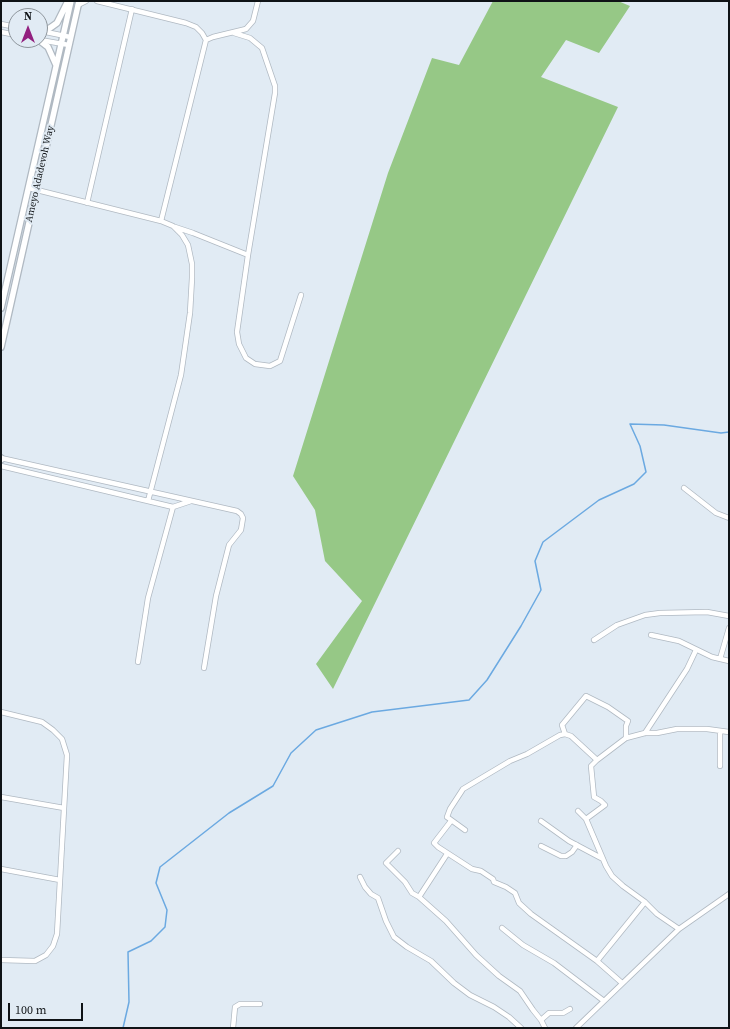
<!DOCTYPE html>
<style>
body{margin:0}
#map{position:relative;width:730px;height:1029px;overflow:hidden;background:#e1ebf4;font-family:"Source Serif 4",serif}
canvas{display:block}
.frame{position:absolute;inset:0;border:2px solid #0f1316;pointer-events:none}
.north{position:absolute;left:8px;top:8px;width:40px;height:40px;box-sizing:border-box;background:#e1ebf4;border:1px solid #8d959b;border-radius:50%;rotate:0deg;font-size:11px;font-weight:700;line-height:16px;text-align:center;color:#0f1316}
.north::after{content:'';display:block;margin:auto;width:14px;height:18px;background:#92207f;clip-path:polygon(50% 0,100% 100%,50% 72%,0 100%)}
.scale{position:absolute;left:8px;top:1003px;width:75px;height:18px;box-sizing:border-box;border:2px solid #0f1316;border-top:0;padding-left:5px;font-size:12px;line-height:14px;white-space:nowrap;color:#0f1316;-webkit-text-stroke:3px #e1ebf4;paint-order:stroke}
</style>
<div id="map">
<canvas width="730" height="1029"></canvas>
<div class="frame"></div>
<div class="north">N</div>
<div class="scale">100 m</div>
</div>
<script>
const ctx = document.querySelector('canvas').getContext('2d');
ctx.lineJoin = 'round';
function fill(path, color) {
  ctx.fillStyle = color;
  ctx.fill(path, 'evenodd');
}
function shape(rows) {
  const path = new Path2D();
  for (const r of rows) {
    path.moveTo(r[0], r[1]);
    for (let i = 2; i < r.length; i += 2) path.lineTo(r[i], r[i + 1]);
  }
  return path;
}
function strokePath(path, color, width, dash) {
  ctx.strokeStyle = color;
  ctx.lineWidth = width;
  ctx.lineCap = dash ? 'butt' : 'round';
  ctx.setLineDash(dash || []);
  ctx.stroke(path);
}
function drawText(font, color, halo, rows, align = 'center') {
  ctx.font = font + ' "Source Serif 4",serif';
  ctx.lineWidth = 4;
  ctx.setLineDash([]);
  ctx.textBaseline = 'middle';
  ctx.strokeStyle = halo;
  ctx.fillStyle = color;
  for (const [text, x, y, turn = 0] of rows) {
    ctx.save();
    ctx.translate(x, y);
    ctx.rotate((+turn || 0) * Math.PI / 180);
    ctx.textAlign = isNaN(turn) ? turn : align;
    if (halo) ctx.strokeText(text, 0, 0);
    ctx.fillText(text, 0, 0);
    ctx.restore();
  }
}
fill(shape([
 [493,1,618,1,630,6,599,53,566,40,541,77,618,107,333,689,316,664,362,601,325,561,315,510,293,476,388,173,432,58,459,65]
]), '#96c886');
strokePath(shape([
 [123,1028,129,1002,128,952,151,941,165,927,167,910,156,883,160,867,229,813,273,786,291,753,316,730,372,712,469,700,487,680,521,626,541,590,535,561,543,542,599,500,634,484,646,472,640,446,630,424,664,425,721,433,729,432]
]), '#6ba9e1', 1.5);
const minor = shape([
 [97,1,186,23,196,27,202,33,206,40,161,221],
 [78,5,86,1],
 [1,24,16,27],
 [41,31,70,37],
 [1,32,16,35],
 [234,33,250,38,262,48,275,86,275,93,248,255,237,332,239,344,246,358,255,364,270,366,280,361,301,295],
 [40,40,69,45],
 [206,40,213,37,246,29,253,21,258,1],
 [29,188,161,221,173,226,182,235,188,245,192,264,192,278,190,313,181,375,148,501],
 [87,203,132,9],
 [175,227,193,233,248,255],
 [1,458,237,511,241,514,243,518,241,530,229,545,216,596,204,668],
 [1,466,173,507,191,501],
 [684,488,716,513,729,518],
 [651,635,679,641,712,657,729,661],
 [594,640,617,625,645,615,660,613,707,612,729,616],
 [720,659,729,628],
 [138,662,148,598,173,507],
 [1,712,42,722,53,730,62,739,67,755,57,934,53,946,46,955,35,961,1,960],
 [720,731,720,766],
 [645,733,687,669,696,650],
 [565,734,562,725,586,696,608,707,628,721,626,726,626,738],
 [597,760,591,766,594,797,601,801,605,805,586,819,606,866,612,876,623,886,645,902,657,914,679,929],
 [1,797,64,808],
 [578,811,586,819],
 [451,821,434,843,438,847,472,869,481,871,493,879,494,882,506,887,515,893,519,903,531,914,597,961,622,983],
 [541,821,569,841,603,859],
 [465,830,447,817,450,809,463,789,510,761,527,754,560,735,565,734,571,736,597,760,626,738,645,733,657,733,677,729,707,729,729,732],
 [541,846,561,856,566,856,572,852,577,845],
 [398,851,386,863,405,882,412,893,419,897],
 [447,854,419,897,446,921,476,955,499,976,520,991,533,1010,541,1020,545,1028],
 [1,869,60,880],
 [360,877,365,887,371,894,378,898,386,921,394,937,407,947,431,961,454,983,470,995,494,1007,509,1017,521,1028],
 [502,928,523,945,554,963,604,1001],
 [597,961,645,902],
 [541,1020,549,1013,563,1013,570,1009],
 [233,1028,235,1007,240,1004,260,1004],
 [576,1028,679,929,729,894]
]);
const tertiary = shape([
 [40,31,50,28,57,23,68,1],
 [39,40,48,47,56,65],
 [1,308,71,1],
 [1,347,79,1],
 [1,458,2,459]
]);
strokePath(minor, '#b0b9c2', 6);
strokePath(tertiary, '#b0b9c2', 8);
strokePath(minor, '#fff', 4.5);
strokePath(tertiary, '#fff', 5.5);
drawText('10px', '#0f1316', '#e1ebf4', [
 ["Ameyo Adadevoh Way",40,174,-77]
]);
</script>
